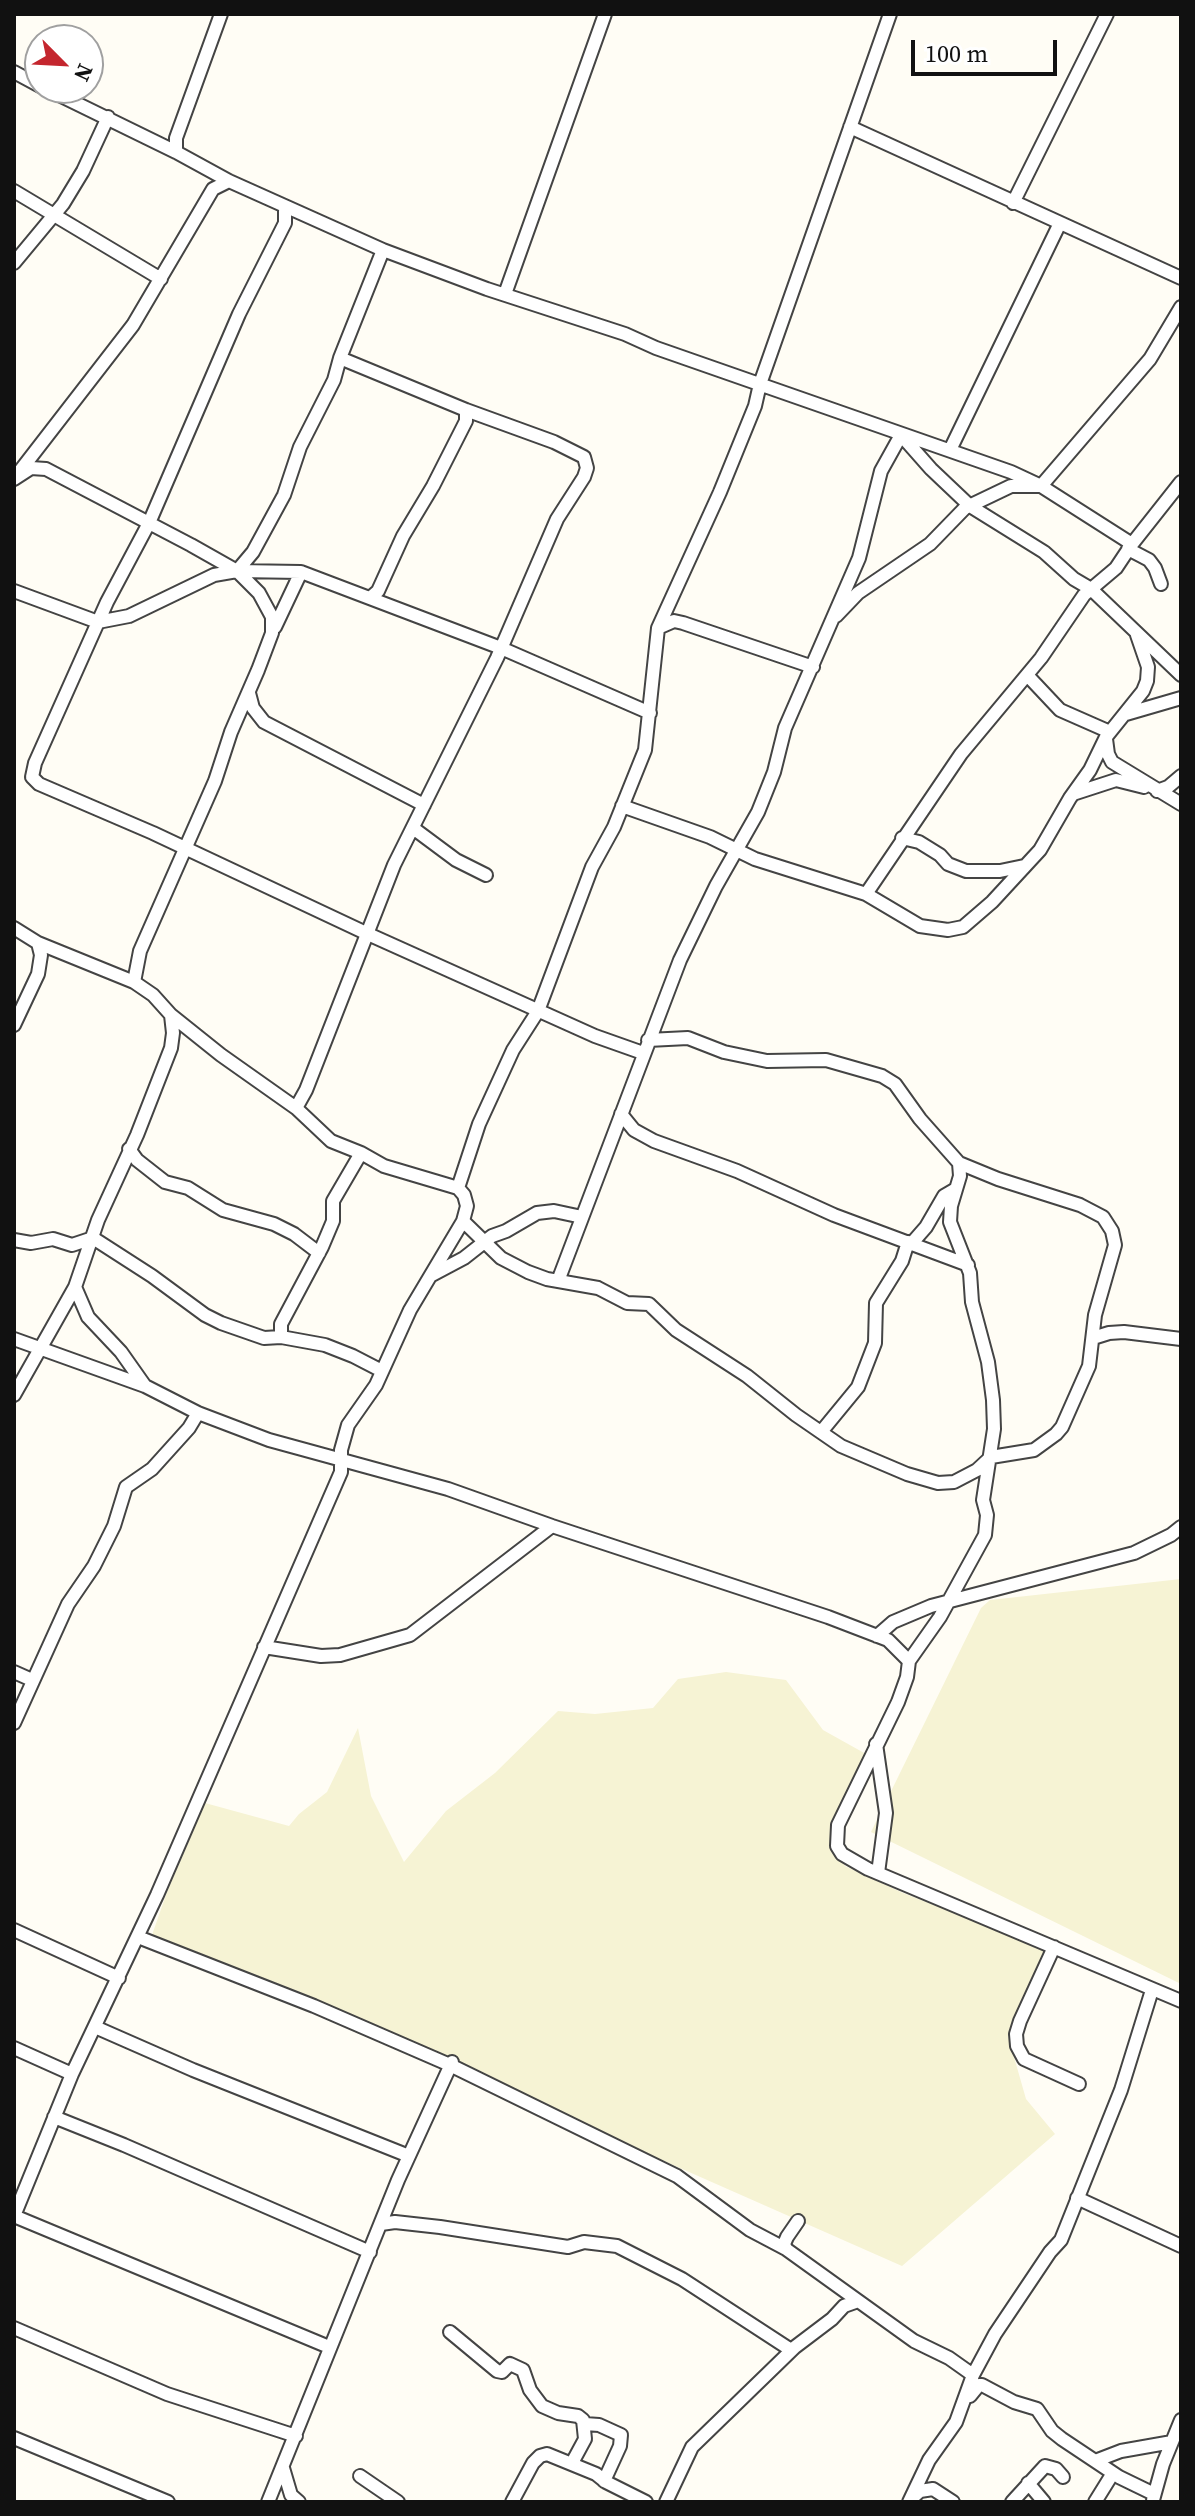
<!DOCTYPE html>
<style>
body{margin:0}
#map{position:relative;width:1195px;height:2516px;overflow:hidden;background:#fffdf5;font-family:"Source Serif 4",serif}
canvas{display:block}
.frame{position:absolute;inset:0;border:16px solid #111;pointer-events:none}
.north{position:absolute;left:24px;top:24px;width:80px;height:80px;box-sizing:border-box;background:#fff;border:2px solid #a0a0a0;border-radius:50%;rotate:114deg;font-size:22px;font-weight:700;line-height:32px;text-align:center;color:#111}
.north::after{content:'';display:block;margin:auto;width:28px;height:36px;background:#c4262e;clip-path:polygon(50% 0,100% 100%,50% 72%,0 100%)}
.scale{position:absolute;left:911px;top:40px;width:146px;height:36px;box-sizing:border-box;border:4px solid #111;border-top:0;padding-left:10px;font-size:24px;line-height:28px;white-space:nowrap;color:#111;-webkit-text-stroke:6px #fff;paint-order:stroke}
</style>
<div id="map">
<canvas width="1195" height="2516"></canvas>
<div class="frame"></div>
<div class="north">N</div>
<div class="scale">100 m</div>
</div>
<script>
const ctx = document.querySelector('canvas').getContext('2d');
ctx.lineJoin = 'round';
function fill(path, color) {
  ctx.fillStyle = color;
  ctx.fill(path, 'evenodd');
}
function shape(rows) {
  const path = new Path2D();
  for (const r of rows) {
    path.moveTo(r[0], r[1]);
    for (let i = 2; i < r.length; i += 2) path.lineTo(r[i], r[i + 1]);
  }
  return path;
}
function strokePath(path, color, width, dash) {
  ctx.strokeStyle = color;
  ctx.lineWidth = width;
  ctx.lineCap = dash ? 'butt' : 'round';
  ctx.setLineDash(dash || []);
  ctx.stroke(path);
}
fill(shape([
 [1181,1579,1181,1984,871,1832,981,1608,990,1600],
 [726,1672,786,1680,823,1730,866,1754,846,1791,831,1832,845,1866,903,1893,1051,1950,1008,2036,1026,2099,1055,2134,902,2266,152,1935,167,1892,205,1803,289,1826,299,1814,327,1792,358,1728,371,1796,404,1862,446,1811,495,1773,558,1711,595,1714,653,1708,678,1679]
]), '#f6f3d4');
const minor = shape([
 [14,72,40,86],
 [45,88,176,152,229,181,383,250,487,289,625,334,656,348,1011,472,1041,486,1132,544],
 [850,127,1181,278],
 [176,152,176,138,221,14],
 [14,191,161,279],
 [1013,203,1107,14],
 [285,207,285,223,239,314,149,523,107,602,35,763,32,777,39,784,153,833,368,934,595,1036,643,1053],
 [14,263,63,204,83,171,108,117],
 [505,294,605,14],
 [950,450,1060,223],
 [20,471,133,325,213,189,229,181],
 [14,479,31,468,46,469,191,545,237,571,259,593,272,617,272,633,258,670,231,732,215,781,140,951,134,982],
 [1128,549,1149,560,1155,568,1161,584],
 [237,571,253,552,284,495,300,447,334,380,340,358,383,250],
 [14,591,98,622,129,616,214,575,237,571,301,572,501,648,650,713],
 [370,598,378,591,403,536,433,486,466,421,466,410],
 [836,616,858,593,930,544,965,508,1011,486,1041,486,1150,359,1181,307],
 [275,627,301,572],
 [658,628,674,621,683,623,813,667],
 [1027,675,1060,710,1110,732],
 [249,693,253,708,264,722,424,805],
 [1126,714,1181,698],
 [1106,739,1108,754,1112,762,1181,804],
 [1157,791,1168,787,1181,776],
 [1073,794,1116,780,1144,787],
 [622,806,710,837,755,859,866,894,920,926,948,930,963,927,992,902,1040,850,1070,798,1090,770,1106,737,1143,691,1147,681,1148,667,1137,635],
 [413,828,456,860,486,875],
 [902,838,919,842,940,855,948,864,966,871,1000,871,1024,866],
 [866,894,961,754,1041,658,1084,595,1116,568,1132,544,1181,482],
 [14,928,38,943,134,982,153,995,171,1015,221,1055,296,1108,331,1141,361,1153,384,1166,458,1188,464,1195,467,1206,463,1221,410,1310,376,1385,348,1425,341,1450,341,1472,157,1895,72,2074,14,2216],
 [14,1025,38,974,41,955,38,943],
 [648,1040,688,1038,724,1052,767,1061,826,1060,882,1076,895,1084,920,1119,959,1163,960,1176,951,1206,950,1222,970,1273,972,1302,988,1362,993,1400,994,1429,983,1500,987,1515,985,1535,940,1617,909,1661],
 [296,1108,306,1090,394,865,497,658,557,519,584,477,587,468,584,457,554,442,466,410,340,358],
 [621,1114,634,1130,654,1141,737,1171,834,1215,968,1265],
 [129,1149,137,1160,165,1182,188,1188,223,1210,274,1224,294,1234,319,1253],
 [458,1188,479,1124,513,1050,538,1011,592,867,614,827,645,750,658,628,720,492,755,406,760,384,890,14],
 [463,1221,501,1258,528,1272,547,1279,598,1288,627,1303,649,1304,676,1330,747,1376,796,1415,841,1446,907,1474,938,1483,954,1482,977,1470,991,1457,1034,1450,1056,1434,1062,1427,1089,1366,1095,1315,1115,1245,1112,1231,1103,1217,1080,1205,998,1179,959,1163],
 [14,1240,31,1243,53,1239,72,1245,93,1238,152,1276,205,1315,221,1323,264,1338,281,1337,325,1345,353,1356,382,1371],
 [912,1243,926,1227,944,1196,956,1189],
 [432,1275,464,1258,492,1236,506,1231,537,1213,554,1211,582,1217],
 [558,1281,680,960,716,886,758,812,774,772,785,728,859,558,881,471,901,435,931,469,970,506,1044,552,1074,579,1091,589,1181,675],
 [75,1287,88,1317,121,1352,145,1386],
 [281,1337,281,1324,322,1247,333,1221,333,1201,361,1153],
 [1093,1338,1109,1333,1124,1332,1181,1339],
 [14,1339,145,1386,198,1413,269,1440,448,1489,552,1526,828,1617,888,1640,909,1661,907,1677,898,1702,838,1825,837,1846,842,1854,868,1869,1181,2001],
 [14,1395,75,1287,98,1220,137,1135,171,1048,173,1033,171,1015],
 [821,1432,858,1387,875,1343,876,1303,902,1261,908,1242],
 [877,1636,893,1622,931,1606,1134,1553,1171,1535,1181,1527],
 [264,1647,321,1656,340,1655,410,1635,552,1526],
 [14,1672,32,1680],
 [14,1723,68,1604,94,1566,114,1526,126,1487,152,1469,189,1428,198,1413],
 [876,1744,886,1813,878,1873],
 [14,1930,119,1978],
 [138,1937,314,2006,450,2065,677,2176,750,2230,786,2249],
 [1054,1947,1020,2021,1016,2034,1017,2046,1024,2059,1079,2084],
 [95,2027,193,2070,409,2156],
 [14,2048,72,2074],
 [54,2117,124,2145,370,2252],
 [1077,2198,1181,2246],
 [14,2216,329,2347],
 [798,2221,787,2237,784,2244,786,2249,914,2341,949,2358,973,2375],
 [381,2224,395,2222,440,2227,568,2247,584,2242,617,2246,682,2279,791,2350],
 [14,2328,167,2394,296,2436],
 [450,2332,497,2371,502,2372,510,2364,523,2370,530,2390,542,2406,558,2413,578,2416,583,2420,585,2439,572,2463],
 [970,2396,979,2385,982,2385,1014,2402,1037,2409,1052,2431,1062,2439,1119,2477,1154,2494],
 [585,2424,599,2425,621,2435,620,2446,604,2481],
 [14,2438,168,2502],
 [1095,2461,1121,2451,1172,2442],
 [283,2468,291,2495,299,2502],
 [360,2476,398,2502],
 [1028,2483,1044,2502],
 [911,2499,920,2491,933,2489,953,2502],
 [1153,2500,1163,2464,1181,2420],
 [268,2502,398,2180,452,2062],
 [512,2502,533,2463,540,2456,547,2454,596,2474,606,2482,646,2502],
 [666,2502,692,2447,795,2347,832,2319,844,2306,858,2301],
 [909,2502,929,2460,956,2422,973,2375,995,2334,1050,2252,1061,2240,1121,2090,1152,1990],
 [1012,2502,1045,2466,1056,2469,1063,2477],
 [1095,2502,1113,2473]
]);
strokePath(minor, '#444', 16);
strokePath(minor, '#fff', 12);
</script>
